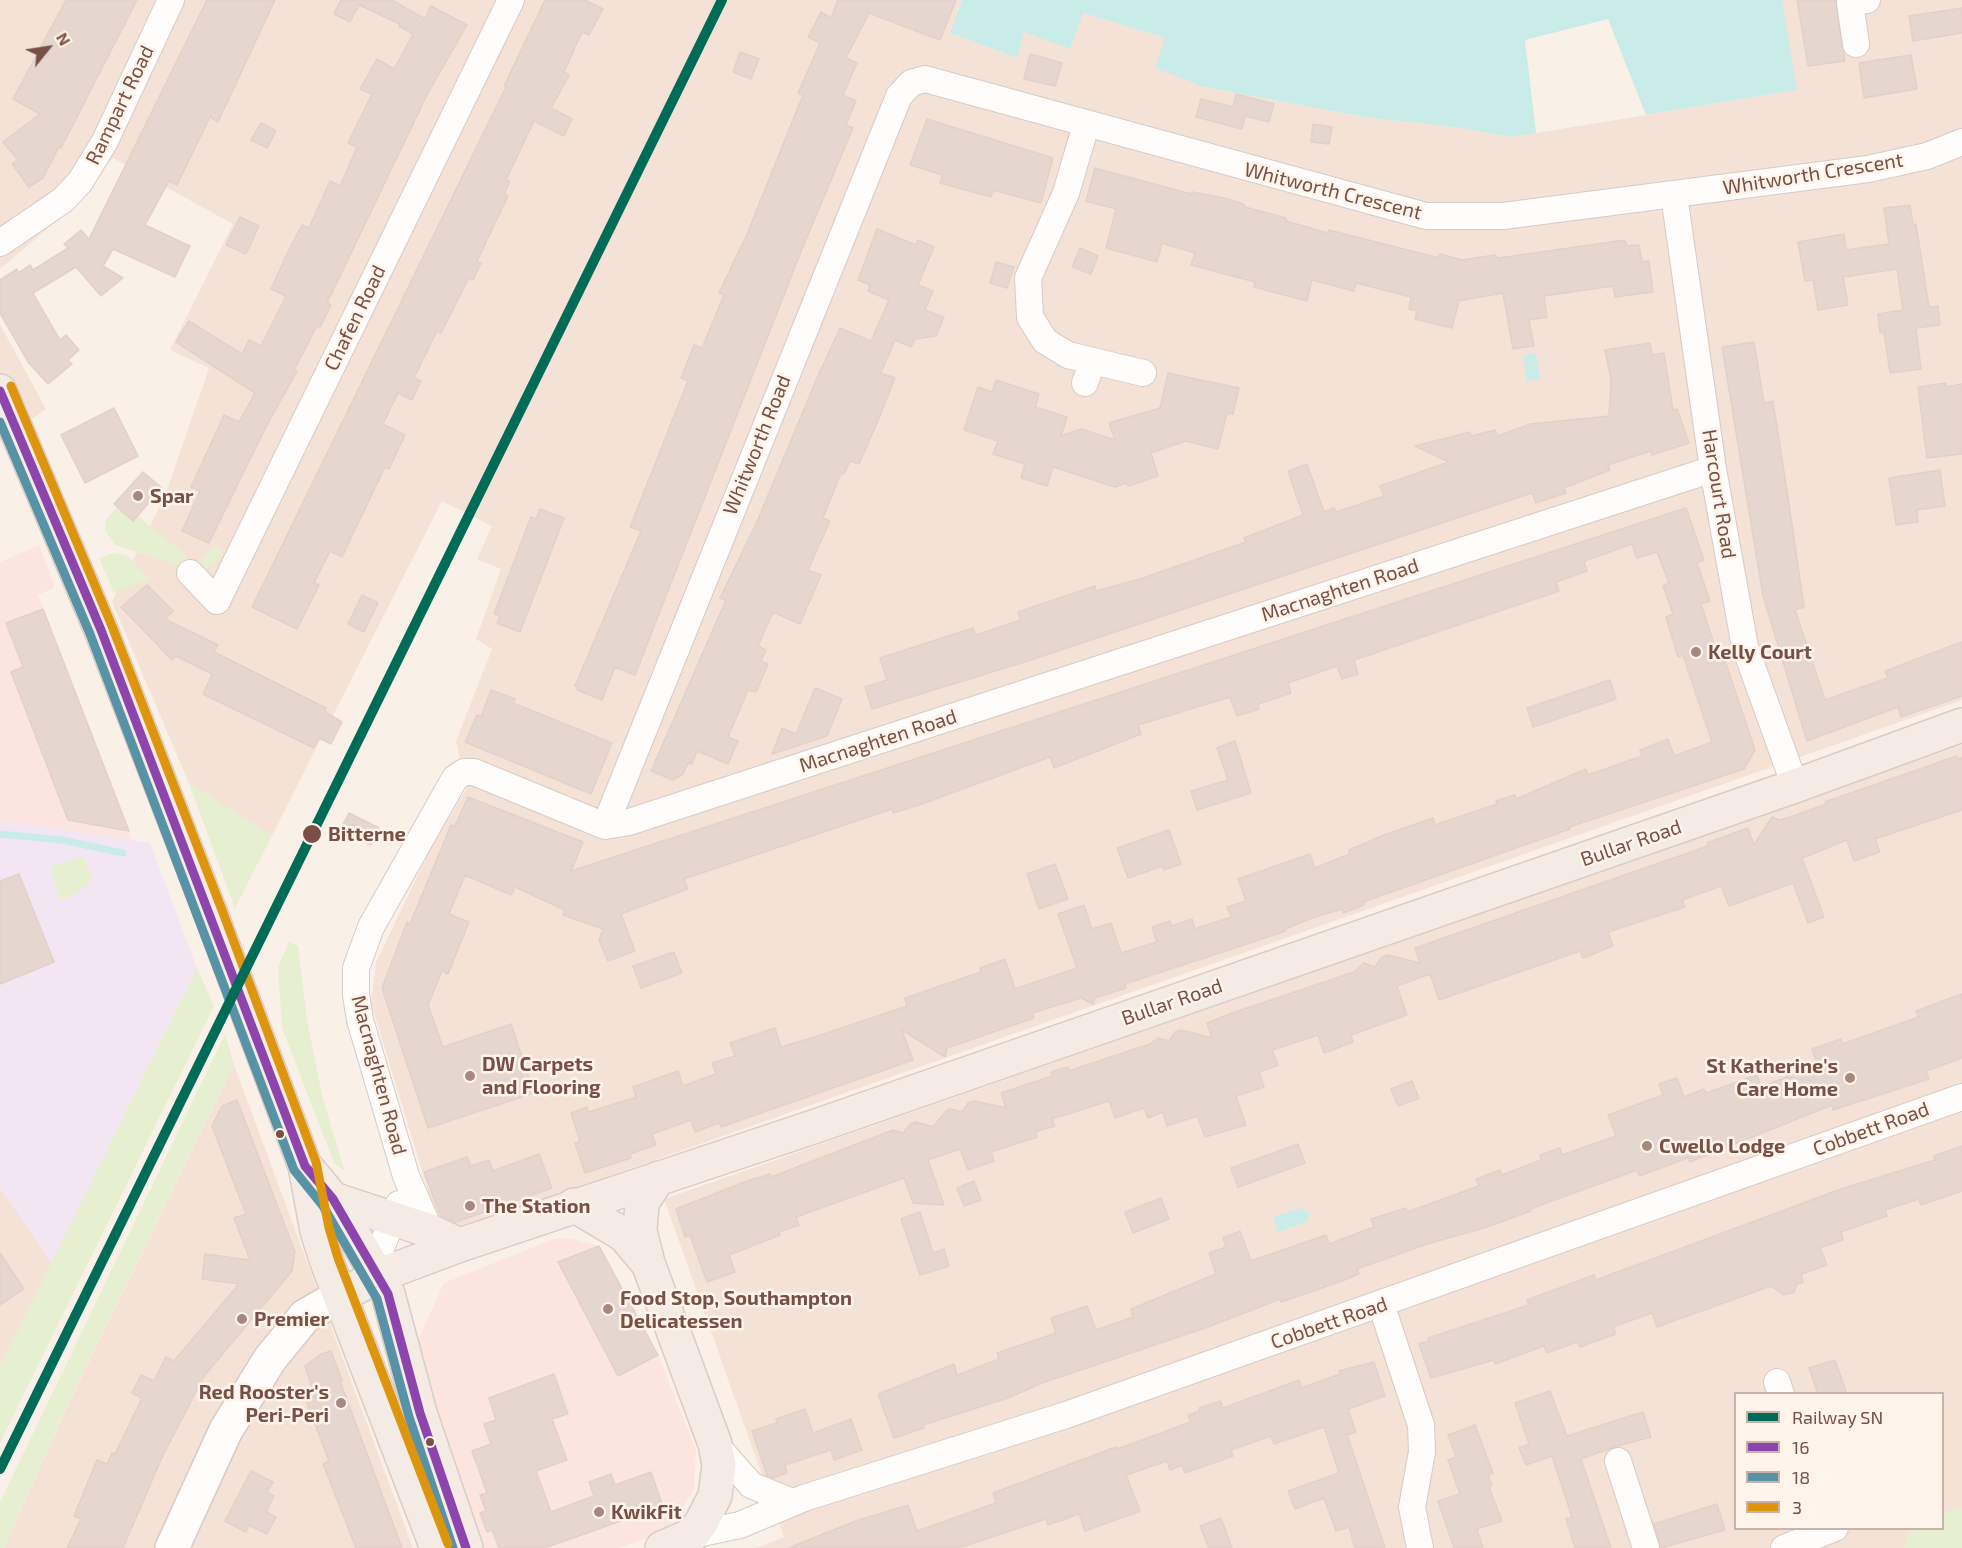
<!DOCTYPE html>
<style>
body{margin:0}
#map{position:relative;width:1962px;height:1548px;overflow:hidden;background:#f9f0e8;font-family:"Exo 2",sans-serif}
canvas{display:block}
.legend{position:absolute;left:1734px;top:1392px;width:210px;height:138px;box-sizing:border-box;background:#fff4ea;border:2px solid #c9b2a8;margin:0;padding:8px 10px;list-style:none;font-size:18px;color:#795045}
.legend li{display:flex;align-items:center;gap:12px;height:30px}
.legend b{width:30px;border:2px solid #c9b2a8}
.north{position:absolute;left:18px;top:18px;width:60px;height:60px;-webkit-text-stroke:4px #fff4ea;paint-order:stroke;rotate:60deg;font-size:16px;font-weight:700;line-height:24px;text-align:center;color:#795045}
.north::after{content:'';display:block;margin:auto;width:21px;height:27px;background:#795045;clip-path:polygon(50% 0,100% 100%,50% 72%,0 100%)}
</style>
<div id="map">
<canvas width="1962" height="1548"></canvas>
<ul class="legend">
<li><b style="height:8px;background:#006b56"></b>Railway SN</li>
<li><b style="height:8px;background:#8e44ad"></b>16</li>
<li><b style="height:8px;background:#5892a7"></b>18</li>
<li><b style="height:8px;background:#de950e"></b>3</li>
</ul>
<div class="north">N</div>
</div>
<script>
const ctx = document.querySelector('canvas').getContext('2d');
ctx.lineJoin = 'round';
function fill(path, color) {
  ctx.fillStyle = color;
  ctx.fill(path, 'evenodd');
}
function shape(rows) {
  const path = new Path2D();
  for (const r of rows) {
    path.moveTo(r[0], r[1]);
    for (let i = 2; i < r.length; i += 2) path.lineTo(r[i], r[i + 1]);
  }
  return path;
}
function strokePath(path, color, width, dash) {
  ctx.strokeStyle = color;
  ctx.lineWidth = width;
  ctx.lineCap = dash ? 'butt' : 'round';
  ctx.setLineDash(dash || []);
  ctx.stroke(path);
}
function drawText(font, color, halo, rows, align = 'center') {
  ctx.font = font + ' "Exo 2",sans-serif';
  ctx.lineWidth = 5;
  ctx.setLineDash([]);
  ctx.textBaseline = 'middle';
  ctx.strokeStyle = halo;
  ctx.fillStyle = color;
  for (const [text, x, y, turn = 0] of rows) {
    ctx.save();
    ctx.translate(x, y);
    ctx.rotate((+turn || 0) * Math.PI / 180);
    ctx.textAlign = isNaN(turn) ? turn : align;
    if (halo) ctx.strokeText(text, 0, 0);
    ctx.fillText(text, 0, 0);
    ctx.restore();
  }
}
fill(shape([
 [0,0,962,0,950,33,1017,58,1024,32,1083,13,1165,38,1204,87,1363,117,1461,128,1511,137,1796,90,1782,0,1962,0,1962,700,456,1230,439,1227,371,1003,376,962,431,848,467,788,456,741,492,649,476,639,501,569,477,559,492,526,442,501,235,908,189,783,112,602,165,496,209,368,170,350,233,224,113,158,73,207,0,269],
 [0,324,46,409,0,441],
 [1962,745,1962,1548,756,1548,784,1537,664,1199],
 [1736,1394,1942,1394,1942,1528,1736,1528],
 [234,1065,413,1548,4,1548,74,1392],
 [0,1188,53,1264,0,1367]
]), '#f4e2d6');
fill(shape([
 [39,545,55,587,38,595,132,840,13,822,0,824,0,562],
 [570,1238,599,1246,658,1355,696,1450,694,1488,675,1521,655,1535,618,1548,477,1548,417,1342,444,1283,554,1239]
]), '#fce5de');
fill(shape([
 [13,822,150,843,197,968,53,1264,0,1188,0,824]
]), '#f2e6f2');
fill(shape([
 [117,507,133,521,138,516,199,566,213,545,223,551,215,565,203,570,192,570,115,545,105,531,106,520],
 [114,553,128,556,150,579,114,593,99,558],
 [189,783,272,835,235,908],
 [83,857,93,880,70,897,60,900,50,867],
 [289,942,298,946,307,1020,322,1095,345,1172,334,1163,282,1028,278,967],
 [197,968,214,1006,0,1443,0,1367],
 [225,1034,234,1065,74,1391,4,1548,0,1548,0,1502],
 [1962,1508,1962,1548,1903,1548,1911,1529,1942,1528,1943,1513]
]), '#e7efd1');
fill(shape([
 [962,0,1782,0,1797,90,1511,137,1461,128,1363,117,1204,87,1155,68,1165,38,1083,13,1070,49,1024,32,1017,58,950,33],
 [1536,353,1540,379,1527,381,1523,355],
 [1301,1208,1310,1213,1306,1222,1278,1232,1273,1217]
]), '#c9ece9');
fill(shape([
 [1608,19,1646,115,1536,133,1525,40]
]), '#f9f0e8');
strokePath(shape([
 [0,834,62,840,123,853]
]), '#c9ece9', 7);
const building = shape([
 [66,0,137,0,61,148,59,147,43,178,29,187,12,164,18,160,3,142,40,114,13,99,66,0],
 [207,0,275,0,218,122,210,117,177,185,169,181,145,225,190,246,175,277,113,249,103,266,123,278,101,296,76,267,33,293,60,340,66,335,79,350,68,360,72,364,48,384,28,362,0,313,0,280,17,269,18,273,30,265,33,270,68,248,64,244,81,230,89,239,207,0],
 [341,0,392,0,425,19,431,6,467,25,428,93,327,303,331,305,320,327,317,326,294,370,297,371,266,427,209,543,182,531,200,491,191,487,224,415,239,422,255,393,176,342,189,321,242,354,249,340,261,346,286,296,271,289,287,254,302,225,309,228,330,181,340,186,357,147,348,143,372,94,360,89,377,59,394,69,413,34,399,26,400,24,359,5,350,22,334,14,341,0],
 [545,0,585,0,603,9,589,35,582,32,564,72,569,75,551,108,572,119,564,136,534,121,506,180,510,182,504,194,508,196,477,261,481,263,473,280,469,278,441,333,437,331,414,378,421,381,412,400,398,393,383,424,405,435,389,469,385,467,342,557,330,551,314,583,319,585,297,629,252,607,506,87,504,86,545,0],
 [838,0,956,0,940,40,869,13,846,58,857,63,843,95,856,101,846,125,853,128,802,249,635,675,615,667,602,700,577,690,578,687,575,686,641,531,630,527,688,381,681,378,694,345,702,348,724,295,719,293,747,234,803,95,798,93,820,43,808,37,821,12,831,18,838,0],
 [1797,0,1835,0,1845,61,1808,66,1797,0],
 [1962,8,1962,33,1913,41,1909,16,1962,8],
 [740,52,759,59,751,79,733,72,740,52],
 [1030,54,1062,63,1055,86,1024,79,1030,54],
 [1911,55,1917,89,1864,98,1859,63,1911,55],
 [1236,94,1274,104,1269,122,1245,116,1242,129,1196,117,1201,99,1233,107,1236,94],
 [927,119,1053,158,1041,203,993,190,991,197,940,183,943,175,910,165,927,119],
 [261,123,276,131,267,148,251,140,261,123],
 [1313,124,1332,127,1329,144,1311,142,1313,124],
 [1095,168,1191,194,1192,192,1224,198,1243,204,1245,207,1286,218,1286,221,1328,233,1329,230,1439,258,1440,254,1462,260,1495,255,1499,258,1625,240,1627,246,1639,245,1642,262,1649,261,1653,292,1615,297,1613,286,1544,296,1547,317,1529,320,1534,346,1513,349,1503,293,1459,301,1452,328,1415,319,1417,311,1409,309,1411,297,1356,283,1354,291,1312,280,1307,301,1254,287,1255,282,1191,265,1195,253,1162,243,1157,262,1106,248,1116,209,1086,201,1095,168],
 [1910,205,1913,225,1916,224,1929,307,1938,306,1940,325,1916,328,1921,369,1890,373,1884,332,1880,333,1878,314,1903,310,1897,269,1843,277,1848,305,1818,310,1813,280,1805,281,1798,242,1844,234,1846,250,1889,244,1884,208,1910,205],
 [240,217,259,226,246,254,226,245,240,217],
 [877,229,916,245,918,240,934,247,918,285,933,291,925,310,944,317,936,336,915,339,911,347,895,340,881,373,895,378,877,423,859,464,850,461,844,474,841,473,823,518,830,521,808,570,821,575,800,624,773,612,758,646,766,650,761,661,768,664,756,692,748,690,728,737,738,741,728,764,697,751,692,764,688,763,683,774,673,780,651,771,726,600,720,598,756,524,817,378,840,328,871,341,889,300,868,291,870,285,858,280,877,229],
 [1080,248,1098,256,1091,274,1072,267,1080,248],
 [996,262,1014,267,1007,288,990,283,996,262],
 [1754,342,1764,403,1773,401,1789,504,1804,607,1795,610,1825,700,1888,678,1885,671,1962,642,1962,696,1901,717,1898,707,1807,741,1763,596,1722,347,1754,342],
 [1650,343,1652,355,1664,353,1673,410,1677,409,1689,443,1652,455,1651,451,1608,465,1610,470,1564,488,1566,493,1536,503,1532,493,1031,660,872,709,865,687,887,680,880,658,973,628,976,635,1021,620,1018,612,1095,586,1096,591,1140,579,1246,542,1244,538,1303,515,1288,471,1307,464,1324,512,1334,508,1336,512,1384,496,1380,486,1449,462,1415,446,1470,432,1471,436,1495,430,1498,436,1530,424,1609,416,1611,380,1605,350,1650,343],
 [1168,373,1239,388,1233,414,1227,413,1218,449,1186,441,1151,453,1158,476,1128,486,1127,483,1115,487,1053,467,1047,486,1021,478,1025,464,993,454,998,441,964,430,978,387,992,392,996,380,1039,394,1035,407,1067,417,1061,436,1081,429,1115,440,1109,423,1160,408,1168,373],
 [1946,383,1946,387,1962,384,1962,454,1927,458,1918,387,1946,383],
 [114,408,138,456,85,483,61,435,114,408],
 [1940,470,1945,506,1917,510,1918,522,1896,525,1889,478,1940,470],
 [143,472,162,488,133,521,114,504,143,472],
 [1686,508,1704,560,1697,563,1710,601,1701,604,1714,644,1719,643,1755,750,1744,769,1569,827,1570,829,1363,902,1364,905,1343,913,1342,909,1312,918,1287,928,1286,931,1125,984,1126,988,1095,998,1093,1004,1081,998,1032,1013,1034,1018,947,1048,945,1057,902,1030,913,1060,721,1127,719,1123,695,1132,691,1120,652,1134,656,1145,630,1154,631,1158,585,1173,575,1143,580,1141,571,1113,587,1107,589,1112,636,1097,633,1087,678,1071,683,1086,716,1074,712,1063,735,1056,730,1043,775,1028,781,1047,818,1036,907,1006,905,998,981,972,980,968,1005,959,1015,989,1077,968,1058,914,1084,905,1092,929,1111,923,1121,953,1157,942,1152,927,1170,921,1172,926,1192,919,1195,929,1231,917,1227,907,1246,901,1238,879,1310,854,1315,868,1350,854,1349,850,1384,835,1433,818,1435,825,1497,804,1496,801,1515,795,1516,799,1586,769,1588,775,1642,756,1640,750,1668,739,1674,756,1712,742,1683,655,1678,657,1666,617,1673,614,1663,586,1669,583,1657,552,1637,558,1632,544,1584,561,1587,571,1556,582,1559,591,1354,660,1358,674,1342,679,1337,666,1288,683,1291,693,1258,704,1259,709,1237,716,1230,697,1138,725,1141,734,1054,768,1050,757,919,805,893,813,892,809,684,879,688,889,621,914,635,951,608,961,599,940,603,929,563,915,565,910,515,887,511,895,465,875,449,914,469,922,448,974,442,971,428,1005,443,1047,511,1024,534,1093,428,1128,382,988,407,922,410,924,451,825,455,826,468,797,583,842,571,871,1686,508],
 [540,509,564,518,520,632,497,623,500,616,494,614,531,517,536,519,540,509],
 [147,585,173,611,165,619,218,645,214,652,326,708,325,711,330,715,342,722,331,744,319,738,314,748,203,694,212,674,176,656,172,660,121,607,147,585],
 [362,595,378,603,364,632,348,624,362,595],
 [43,609,129,831,68,820,11,672,23,667,6,623,43,609],
 [1610,680,1616,699,1533,727,1527,708,1610,680],
 [815,688,842,699,827,736,772,754,782,728,796,734,815,688],
 [491,690,515,699,513,703,612,743,591,794,465,742,477,715,481,717,491,690],
 [1235,741,1251,793,1197,810,1191,791,1228,780,1217,748,1235,741],
 [1957,756,1958,759,1962,758,1962,810,1875,839,1880,852,1854,861,1847,840,1802,858,1824,917,1808,923,1793,883,1729,906,1721,886,1682,900,1685,907,1608,932,1613,946,1583,958,1580,951,1439,1000,1430,974,1397,986,1407,1015,1351,1035,1353,1042,1324,1053,1318,1035,1272,1050,1278,1065,1259,1072,1264,1087,1236,1096,1246,1125,1205,1137,1197,1116,1167,1126,1163,1112,1148,1118,1144,1108,1115,1118,1109,1101,1052,1119,1055,1126,1035,1132,1037,1137,991,1152,994,1161,968,1170,960,1149,928,1160,944,1205,913,1203,904,1178,796,1217,799,1225,779,1232,780,1235,729,1255,735,1272,707,1282,690,1235,685,1237,676,1209,747,1181,770,1174,771,1177,893,1130,903,1133,910,1124,916,1122,933,1127,946,1111,951,1109,962,1112,968,1103,974,1101,1006,1108,1001,1093,1052,1076,1051,1072,1068,1067,1069,1071,1150,1044,1158,1038,1169,1041,1175,1032,1181,1030,1212,1038,1207,1023,1235,1012,1354,972,1364,963,1375,967,1382,957,1388,955,1420,963,1415,948,1708,846,1707,843,1748,828,1754,845,1772,817,1779,820,1788,818,1826,804,1825,802,1957,756],
 [349,813,379,828,371,845,340,830,349,813],
 [1169,830,1181,864,1164,870,1163,866,1128,878,1117,848,1169,830],
 [1055,864,1068,899,1039,909,1027,874,1055,864],
 [19,874,54,962,0,984,0,881,19,874],
 [674,952,682,973,641,988,633,966,674,952],
 [1962,994,1962,1058,1926,1071,1929,1079,1833,1110,1832,1105,1690,1162,1688,1158,1639,1176,1637,1170,1530,1209,1531,1211,1487,1227,1427,1244,1357,1269,1359,1274,1342,1281,1281,1302,1280,1299,1211,1326,1042,1383,1008,1398,923,1425,924,1428,894,1438,878,1394,954,1364,957,1375,999,1359,997,1353,1056,1333,1051,1318,1087,1306,1096,1330,1133,1317,1131,1309,1216,1274,1209,1253,1226,1247,1223,1238,1240,1231,1251,1261,1326,1235,1329,1244,1374,1227,1371,1219,1406,1208,1407,1212,1479,1186,1476,1179,1500,1170,1502,1175,1541,1160,1540,1155,1560,1148,1562,1155,1616,1136,1608,1115,1663,1095,1659,1084,1677,1078,1684,1097,1704,1089,1706,1093,1757,1075,1761,1087,1818,1065,1812,1049,1841,1039,1842,1044,1919,1017,1916,1011,1962,994],
 [1412,1081,1419,1098,1398,1106,1391,1089,1412,1081],
 [237,1100,295,1252,292,1271,205,1375,163,1455,123,1548,67,1548,81,1519,74,1516,97,1460,107,1464,112,1453,115,1454,142,1398,132,1393,141,1375,154,1381,166,1357,174,1361,239,1284,202,1279,205,1254,250,1260,234,1218,246,1214,212,1126,222,1106,237,1100],
 [1298,1144,1305,1163,1238,1187,1231,1168,1298,1144],
 [1962,1146,1962,1191,1921,1205,1919,1199,1885,1210,1887,1216,1841,1232,1843,1240,1820,1248,1827,1265,1801,1274,1803,1282,1797,1284,1794,1292,1784,1295,1771,1286,1657,1327,1652,1313,1613,1327,1616,1334,1580,1347,1577,1342,1547,1353,1544,1346,1495,1364,1494,1360,1431,1378,1419,1344,1429,1341,1428,1338,1529,1305,1527,1300,1594,1275,1596,1280,1841,1189,1935,1160,1934,1156,1962,1146],
 [539,1154,552,1188,456,1222,440,1215,424,1172,467,1157,471,1166,489,1160,493,1171,539,1154],
 [974,1181,981,1200,964,1206,957,1188,974,1181],
 [1161,1198,1169,1219,1133,1233,1125,1212,1161,1198],
 [920,1212,933,1253,944,1249,949,1266,920,1275,901,1219,920,1212],
 [599,1246,658,1355,618,1376,558,1262,599,1246],
 [0,1253,24,1289,0,1305,0,1253],
 [331,1351,342,1380,340,1381,402,1548,356,1548,323,1464,329,1461,305,1398,315,1397,305,1366,321,1354,331,1351],
 [1835,1360,1847,1394,1818,1394,1809,1368,1835,1360],
 [1374,1362,1385,1396,1348,1409,1356,1432,1347,1435,1385,1548,1355,1548,1349,1527,1336,1531,1324,1498,1295,1509,1288,1491,1339,1473,1324,1427,1274,1444,1271,1436,1231,1450,1233,1456,1185,1473,1182,1465,1170,1470,1167,1461,1126,1475,1140,1511,1085,1531,1079,1514,1048,1525,1046,1519,959,1548,788,1548,856,1521,908,1505,917,1531,996,1503,993,1493,1116,1447,1117,1449,1191,1422,1188,1415,1200,1411,1199,1408,1220,1401,1223,1408,1299,1380,1301,1388,1340,1374,1339,1371,1374,1362],
 [554,1374,568,1414,552,1419,567,1460,536,1471,551,1512,594,1496,589,1482,611,1474,615,1485,651,1472,663,1506,545,1548,499,1548,492,1530,487,1532,480,1513,486,1511,480,1495,487,1493,472,1451,491,1444,484,1424,496,1420,489,1398,554,1374],
 [1550,1391,1567,1436,1643,1412,1651,1437,1614,1447,1581,1459,1611,1548,1575,1548,1566,1519,1572,1517,1552,1456,1526,1465,1519,1448,1529,1444,1515,1403,1550,1391],
 [805,1409,813,1433,851,1419,862,1450,834,1460,831,1450,785,1465,787,1473,773,1478,767,1475,752,1431,777,1423,776,1419,805,1409],
 [1475,1425,1493,1473,1488,1475,1492,1485,1489,1487,1502,1521,1477,1529,1483,1548,1454,1548,1438,1501,1460,1494,1448,1460,1456,1457,1448,1435,1475,1425],
 [251,1471,273,1482,267,1492,274,1496,266,1512,276,1517,267,1534,249,1525,246,1532,225,1521,251,1471],
 [1717,1504,1725,1530,1661,1548,1654,1524,1717,1504],
 [1221,1518,1232,1548,1209,1548,1200,1526,1221,1518]
]);
fill(building, '#e5d6cf');
strokePath(building, '#e2d1ca', 1.5);
const street = shape([
 [1856,44,1850,3,1867,0],
 [1086,125,1066,193,1028,278,1030,317,1045,341,1068,355,1143,373],
 [1674,195,1713,469,1745,647,1795,786],
 [0,243,63,200,80,182,105,141,171,0],
 [1085,383,1092,363],
 [190,573,217,601,511,0],
 [605,826,899,96,911,83,925,79,1426,216,1503,216,1868,169,1927,156,1962,142],
 [430,1231,406,1176,360,1020,356,995,356,968,371,927,455,778,464,772,474,772,605,826,629,822,1713,469],
 [380,1275,381,1248,399,1204],
 [1381,1304,1421,1425,1422,1452,1412,1507,1420,1548],
 [1777,1382,1781,1394],
 [715,1444,751,1485,792,1502],
 [1618,1461,1646,1548],
 [692,1535,740,1525,804,1498,1066,1415,1962,1097],
 [1784,1548,1835,1528]
]);
const secondary = shape([
 [172,1548,226,1430,270,1359,305,1316,340,1296]
]);
const primary = shape([
 [0,391,101,630,211,914,305,1166,317,1231,327,1262,437,1548],
 [308,1169,333,1199,388,1294,420,1413,466,1548],
 [658,1178,642,1203,640,1231,648,1263,715,1444,719,1465,715,1496,701,1523,692,1535,662,1548],
 [333,1199,430,1231,460,1245],
 [574,1205,624,1235,646,1261],
 [340,1296,380,1275,460,1245,816,1126,1795,786,1962,725]
]);
strokePath(street, '#d6cbc5', 28);
strokePath(secondary, '#d8cbc5', 36);
strokePath(primary, '#daccc7', 36);
strokePath(street, '#fefdfc', 26);
strokePath(secondary, '#fefdfc', 33);
strokePath(primary, '#f3ebe4', 33);
strokePath(shape([
 [0,391,101,630,305,1166,333,1199,388,1294,420,1413,466,1548]
]), '#8e44ad', 9);
strokePath(shape([
 [0,422,90,634,294,1170,323,1206,377,1299,409,1417,453,1548]
]), '#5892a7', 9);
strokePath(shape([
 [11,386,112,626,222,910,316,1162,329,1228,338,1258,448,1544]
]), '#de950e', 9);
strokePath(shape([
 [0,1469,722,0]
]), '#006b56', 10);
for (const [x, y, r, color] of [
 [138,496,6,"#a6887e"],
 [1696,652,6,"#a6887e"],
 [312,834,10,"#795045"],
 [470,1076,6,"#a6887e"],
 [1850,1078,6,"#a6887e"],
 [280,1134,5,"#795045"],
 [1647,1146,6,"#a6887e"],
 [470,1206,6,"#a6887e"],
 [608,1309,6,"#a6887e"],
 [242,1319,6,"#a6887e"],
 [341,1403,6,"#a6887e"],
 [430,1442,5,"#795045"],
 [599,1512,6,"#a6887e"]
]) {
  const dot = new Path2D();
  dot.arc(x, y, r, 0, 2 * Math.PI);
  ctx.fillStyle = color;
  ctx.fill(dot);
  strokePath(dot, '#fff4ea', 2);
}
drawText('20px', '#795045', '#fff4ea', [
 ["Rampart Road",120,105,-64],
 ["Whitworth Crescent",1813,174,-9],
 ["Whitworth Crescent",1333,191,14],
 ["Chafen Road",355,318,-64],
 ["Whitworth Road",757,445,-68],
 ["Harcourt Road",1719,494,81],
 ["Macnaghten Road",1340,590,-18],
 ["Macnaghten Road",878,741,-18],
 ["Bullar Road",1631,843,-19],
 ["Bullar Road",1172,1002,-19],
 ["Macnaghten Road",379,1075,75],
 ["Cobbett Road",1871,1129,-20],
 ["Cobbett Road",1329,1323,-19]
]);
drawText('bold 20px', '#795045', '#fff4ea', [
 ["Spar",150,496],
 ["Kelly Court",1708,652],
 ["DW Carpets",482,1064],
 ["and Flooring",482,1087],
 ["St Katherine's",1838,1066,"right"],
 ["Care Home",1838,1089,"right"],
 ["Cwello Lodge",1659,1146],
 ["The Station",482,1206],
 ["Food Stop, Southampton",620,1298],
 ["Delicatessen",620,1321],
 ["Premier",254,1319],
 ["Red Rooster's",329,1392,"right"],
 ["Peri-Peri",329,1415,"right"],
 ["KwikFit",611,1512]
], 'left');
drawText('bold 20px', '#795045', '#fff4ea', [
 ["Bitterne",328,834]
], 'left');
</script>
